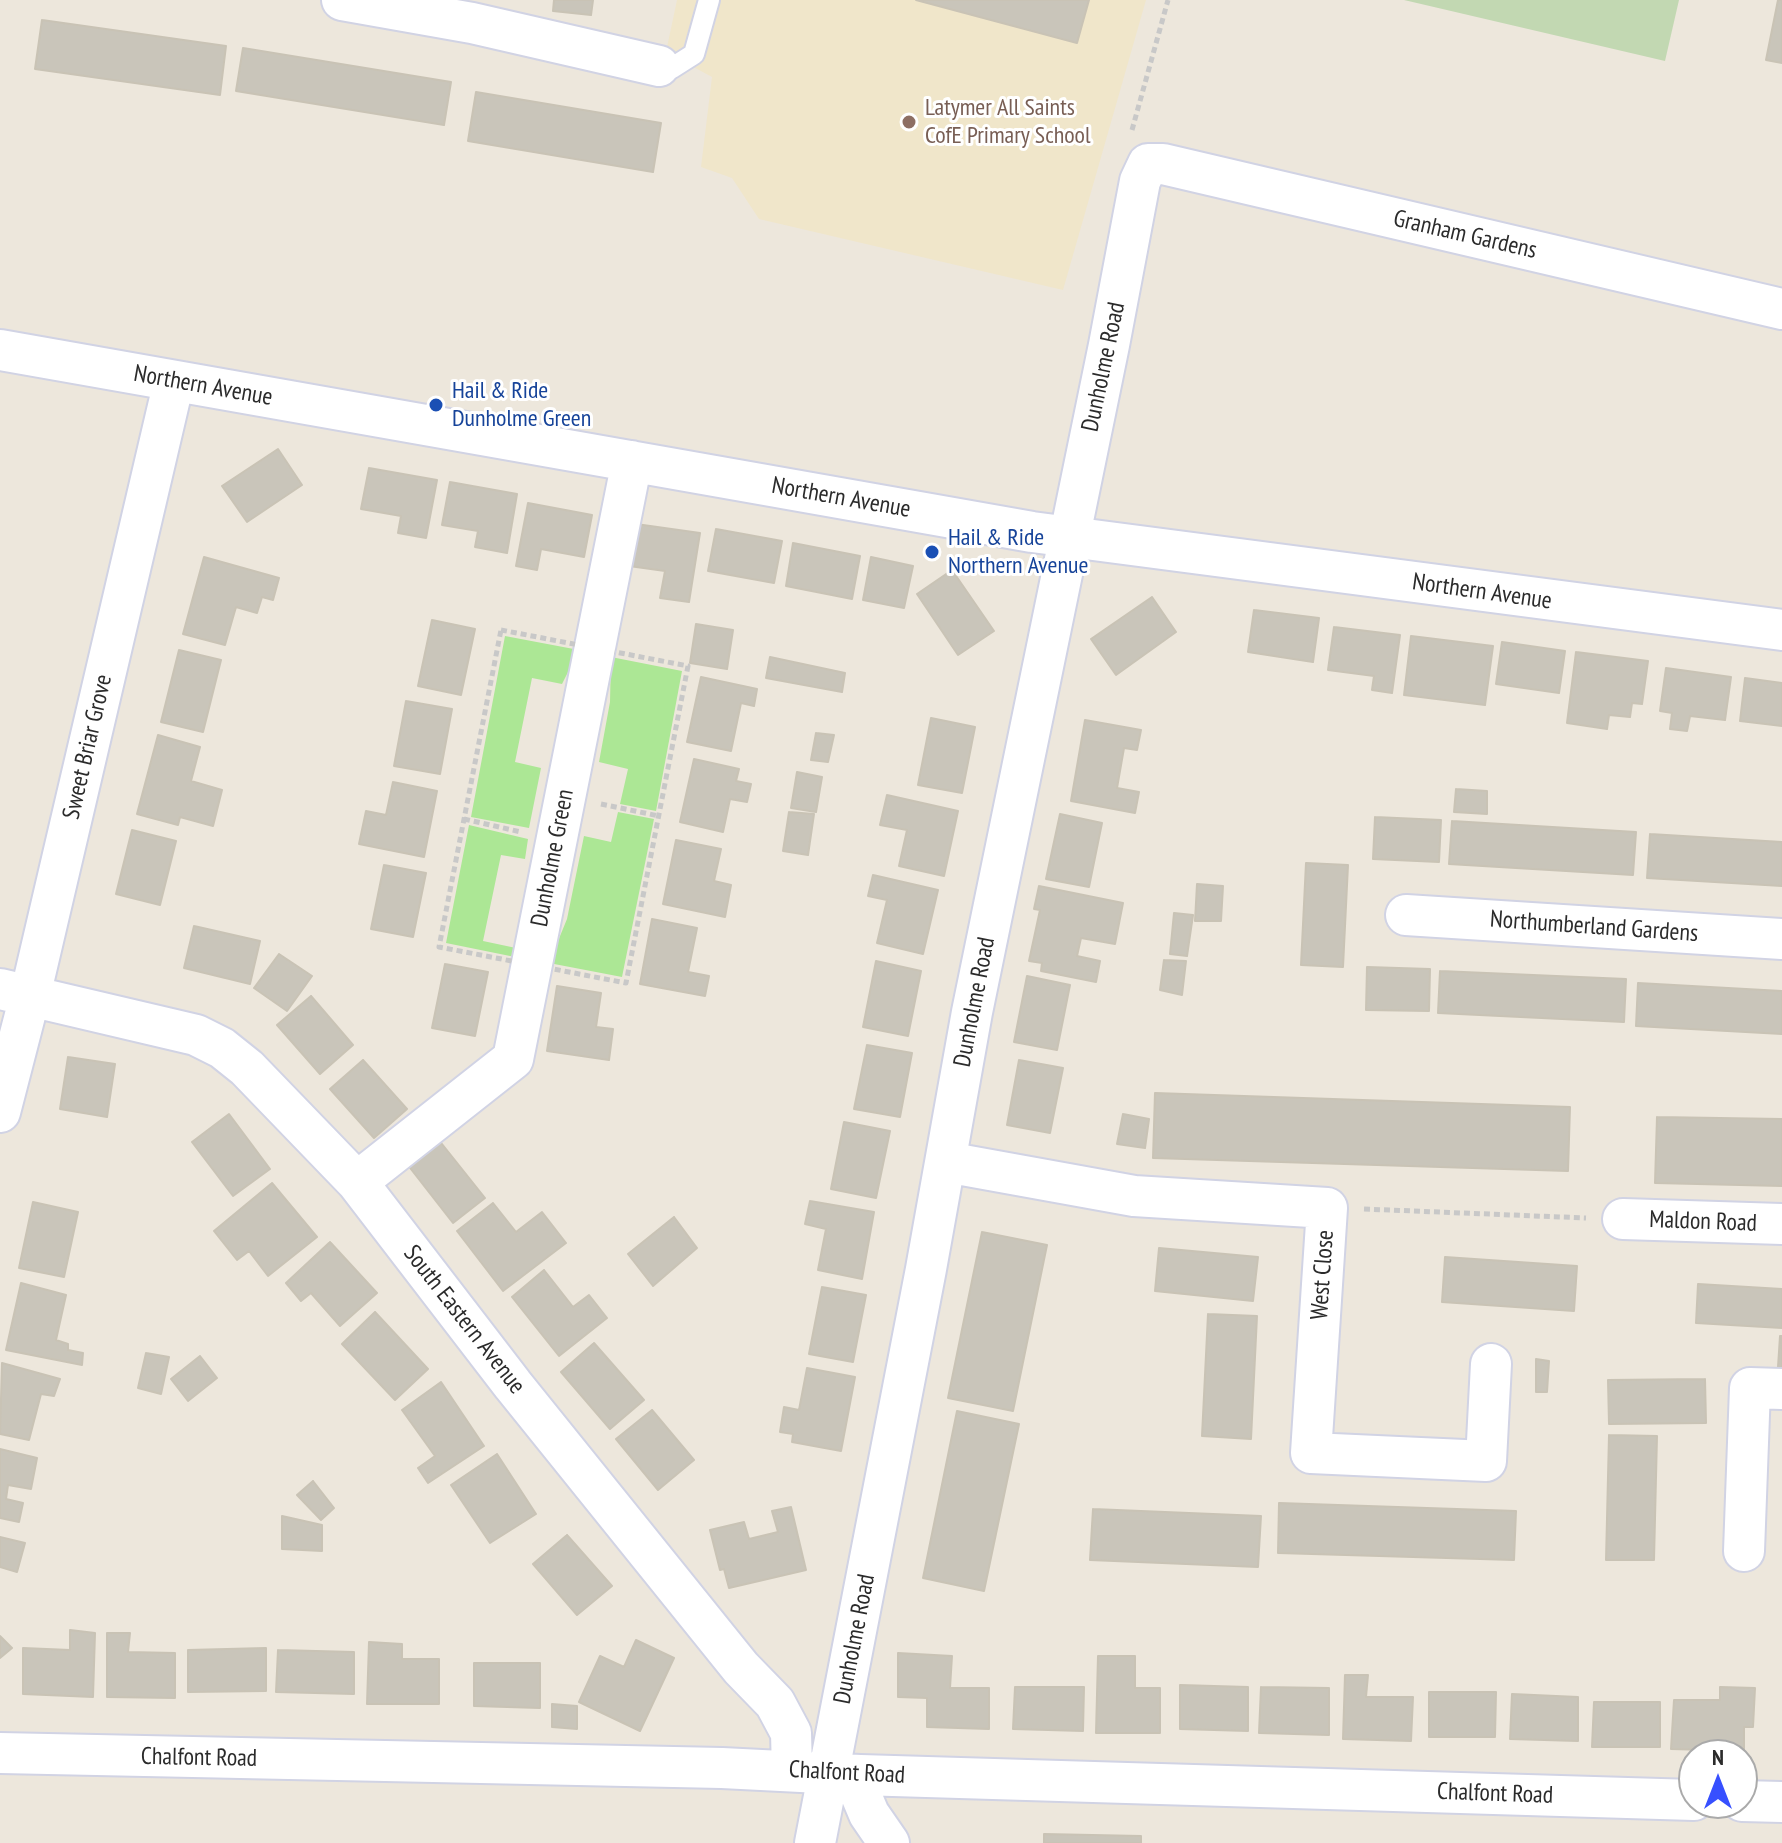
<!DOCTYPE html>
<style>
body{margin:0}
#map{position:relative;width:1782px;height:1843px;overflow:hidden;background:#ede7dc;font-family:"PT Sans Narrow",sans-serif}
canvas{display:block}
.north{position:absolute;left:1678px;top:1739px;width:80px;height:80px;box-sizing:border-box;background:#fff;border:2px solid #aaa;border-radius:50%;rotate:0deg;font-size:22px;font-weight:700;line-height:32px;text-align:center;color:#2b2b2b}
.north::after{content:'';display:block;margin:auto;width:28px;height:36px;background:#3750ff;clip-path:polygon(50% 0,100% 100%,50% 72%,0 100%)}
</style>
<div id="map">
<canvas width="1782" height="1843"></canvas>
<div class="north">N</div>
</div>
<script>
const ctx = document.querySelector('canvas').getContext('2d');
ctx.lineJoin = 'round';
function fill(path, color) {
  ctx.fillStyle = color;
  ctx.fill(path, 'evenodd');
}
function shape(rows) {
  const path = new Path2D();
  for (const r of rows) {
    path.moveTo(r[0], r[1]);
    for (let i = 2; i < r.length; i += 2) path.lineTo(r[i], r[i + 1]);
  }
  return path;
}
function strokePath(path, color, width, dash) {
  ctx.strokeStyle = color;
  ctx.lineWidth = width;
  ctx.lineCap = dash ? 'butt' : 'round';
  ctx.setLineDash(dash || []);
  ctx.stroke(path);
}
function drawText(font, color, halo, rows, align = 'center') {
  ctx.font = font + ' "PT Sans Narrow",sans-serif';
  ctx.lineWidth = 6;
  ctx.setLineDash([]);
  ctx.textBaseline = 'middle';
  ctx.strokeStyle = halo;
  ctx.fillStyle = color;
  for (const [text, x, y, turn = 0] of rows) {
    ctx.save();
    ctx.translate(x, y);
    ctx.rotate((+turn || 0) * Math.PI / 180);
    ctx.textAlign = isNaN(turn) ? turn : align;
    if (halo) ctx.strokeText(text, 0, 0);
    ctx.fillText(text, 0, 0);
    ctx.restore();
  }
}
fill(shape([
 [677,0,1146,0,1063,290,759,219,732,178,701,167,712,77,666,52]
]), '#f0e6ca');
fill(shape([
 [505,636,579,650,562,684,532,678,515,762,541,768,529,828,471,817],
 [611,657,682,671,656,811,620,804,628,769,599,762,610,702],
 [618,812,654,819,622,977,549,963,567,919,584,836,611,842],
 [469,825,528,839,525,859,501,855,483,941,516,948,515,957,446,943]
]), '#ace795');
fill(shape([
 [1404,0,1679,0,1665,61]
]), '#c2d8b2');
const building = shape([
 [554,0,593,0,591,15,553,11,554,0],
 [916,0,1089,0,1077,43,916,0],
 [1778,0,1782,0,1782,63,1766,60,1778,0],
 [42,20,226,46,220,95,35,69,42,20],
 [243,48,451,82,444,125,236,91,243,48],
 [476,92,661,123,653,172,468,141,476,92],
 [278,449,302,485,247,522,222,486,278,449],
 [369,468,437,480,426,538,398,533,401,516,361,509,369,468],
 [450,482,517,494,507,553,475,547,478,531,442,525,450,482],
 [528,503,592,515,584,557,541,549,537,570,516,566,528,503],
 [636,524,700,533,689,602,660,598,665,571,629,566,636,524],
 [716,529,782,541,774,583,708,571,716,529],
 [793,543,860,556,852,599,786,586,793,543],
 [204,557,279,578,273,600,262,597,257,613,236,607,225,645,183,634,204,557],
 [871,557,913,566,904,608,863,600,871,557],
 [952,570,994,631,958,655,917,594,952,570],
 [1152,597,1176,632,1116,675,1091,639,1152,597],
 [1254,610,1319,618,1313,662,1248,652,1254,610],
 [432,620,475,629,461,695,418,686,432,620],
 [696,624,733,630,727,669,690,663,696,624],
 [1334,627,1400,635,1392,693,1372,690,1374,676,1328,670,1334,627],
 [1411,636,1493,646,1485,705,1404,695,1411,636],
 [1502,642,1565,651,1559,693,1496,684,1502,642],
 [179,650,221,660,203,732,161,722,179,650],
 [1576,652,1648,661,1642,704,1632,703,1630,717,1609,715,1607,729,1567,723,1576,652],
 [770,657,845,673,842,692,766,678,770,657],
 [1666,668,1731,677,1725,720,1690,716,1687,731,1670,729,1672,713,1660,711,1666,668],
 [701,677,757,689,754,706,741,703,731,751,687,742,701,677],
 [1745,678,1782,683,1782,726,1740,721,1745,678],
 [406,701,452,709,440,774,394,766,406,701],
 [931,718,975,727,962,793,918,785,931,718],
 [1085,720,1141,730,1137,750,1124,748,1117,788,1139,792,1135,813,1071,801,1085,720],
 [816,733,834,735,828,762,811,760,816,733],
 [158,735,200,747,191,781,222,790,213,826,180,817,178,825,137,814,158,735],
 [694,759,739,769,736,781,751,784,747,802,730,799,723,832,680,822,694,759],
 [797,772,822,777,816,812,791,808,797,772],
 [393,782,437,791,424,857,359,844,366,811,386,815,393,782],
 [1456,789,1487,791,1487,814,1454,812,1456,789],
 [887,795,958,811,944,876,899,866,907,830,880,825,887,795],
 [789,812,814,814,808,855,783,851,789,812],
 [1060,814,1102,823,1089,887,1046,879,1060,814],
 [1375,817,1441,820,1439,862,1373,859,1375,817],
 [1452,821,1636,832,1633,875,1449,864,1452,821],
 [132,830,176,841,160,905,116,894,132,830],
 [1650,834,1782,842,1782,886,1647,878,1650,834],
 [676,840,721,849,714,881,731,885,725,917,663,904,676,840],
 [1306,863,1348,865,1343,967,1301,965,1306,863],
 [384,865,426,873,413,937,371,929,384,865],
 [873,875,938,890,923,954,877,943,887,900,868,896,873,875],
 [1197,884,1223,886,1221,921,1195,921,1197,884],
 [1039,886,1123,903,1115,944,1081,938,1077,956,1100,961,1096,982,1041,971,1042,963,1029,961,1040,910,1034,909,1039,886],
 [1174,913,1193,915,1187,956,1170,954,1174,913],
 [652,919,697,928,688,972,709,976,705,996,640,984,652,919],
 [194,926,260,941,250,984,184,968,194,926],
 [279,954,312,976,287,1011,254,988,279,954],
 [1164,960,1186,961,1182,995,1160,990,1164,960],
 [876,961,921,971,908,1036,863,1027,876,961],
 [445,964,488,972,475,1036,432,1028,445,964],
 [1367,967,1430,969,1429,1011,1366,1010,1367,967],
 [1440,971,1626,979,1624,1022,1438,1013,1440,971],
 [1027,976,1070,985,1057,1050,1014,1042,1027,976],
 [1638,983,1782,991,1782,1034,1636,1026,1638,983],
 [557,986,601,993,596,1027,613,1029,609,1060,547,1051,557,986],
 [311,996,353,1045,320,1074,277,1025,311,996],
 [867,1045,912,1053,900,1117,854,1109,867,1045],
 [68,1057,115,1064,107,1117,60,1109,68,1057],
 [363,1060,407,1109,374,1138,330,1089,363,1060],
 [1019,1060,1063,1068,1050,1133,1007,1125,1019,1060],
 [1155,1093,1570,1107,1568,1171,1153,1158,1155,1093],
 [229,1114,270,1169,233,1196,192,1142,229,1114],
 [1123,1114,1149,1119,1145,1148,1117,1144,1123,1114],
 [1657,1117,1782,1119,1782,1186,1655,1183,1657,1117],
 [844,1122,890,1131,876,1198,831,1189,844,1122],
 [438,1139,485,1198,453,1223,407,1164,438,1139],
 [272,1183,317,1237,268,1276,249,1251,237,1260,214,1231,272,1183],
 [810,1201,874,1212,862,1279,818,1270,826,1229,805,1224,810,1201],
 [33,1202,78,1212,64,1277,19,1268,33,1202],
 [493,1203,516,1232,542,1212,566,1243,503,1291,457,1231,493,1203],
 [674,1217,697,1248,653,1286,628,1254,674,1217],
 [982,1232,1047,1245,1013,1411,948,1398,982,1232],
 [330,1242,377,1293,340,1326,311,1293,301,1301,286,1283,330,1242],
 [1159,1248,1258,1257,1253,1301,1155,1291,1159,1248],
 [1445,1257,1577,1266,1574,1311,1442,1302,1445,1257],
 [544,1270,573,1307,589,1295,607,1318,559,1356,512,1297,544,1270],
 [21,1283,66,1295,56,1340,68,1344,68,1350,83,1353,82,1365,6,1350,21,1283],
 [1698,1284,1782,1289,1782,1328,1696,1323,1698,1284],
 [822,1287,866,1295,853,1362,809,1354,822,1287],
 [375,1312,428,1369,395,1400,342,1344,375,1312],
 [1208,1314,1257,1316,1251,1439,1202,1436,1208,1314],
 [1780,1336,1782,1336,1782,1367,1778,1367,1780,1336],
 [594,1343,644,1400,610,1429,561,1372,594,1343],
 [146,1353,169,1357,161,1394,138,1388,146,1353],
 [200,1356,217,1378,188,1401,171,1379,200,1356],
 [1536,1359,1549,1361,1547,1392,1536,1392,1536,1359],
 [2,1363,60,1379,54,1396,41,1394,29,1440,0,1434,2,1363],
 [807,1368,855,1377,841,1451,792,1442,793,1434,780,1432,784,1407,799,1410,807,1368],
 [1705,1379,1706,1423,1609,1424,1608,1380,1705,1379],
 [441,1382,484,1446,428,1483,418,1468,435,1456,402,1410,441,1382],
 [652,1410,694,1460,658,1490,616,1439,652,1410],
 [957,1411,1019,1424,984,1591,923,1578,957,1411],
 [1609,1435,1657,1436,1654,1560,1606,1560,1609,1435],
 [0,1449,37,1458,31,1489,8,1485,6,1499,23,1503,19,1522,0,1518,0,1449],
 [497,1454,536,1514,490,1543,451,1485,497,1454],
 [313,1481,334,1508,321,1520,297,1495,313,1481],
 [1279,1503,1516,1511,1514,1560,1278,1553,1279,1503],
 [791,1507,806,1570,729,1588,724,1569,720,1570,710,1530,744,1522,749,1539,778,1532,772,1511,791,1507],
 [1093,1509,1261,1516,1258,1567,1090,1560,1093,1509],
 [282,1516,322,1525,322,1551,282,1549,282,1516],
 [567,1535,612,1586,577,1615,533,1564,567,1535],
 [0,1537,25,1543,17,1572,0,1567,0,1537],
 [70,1630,95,1633,93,1697,23,1694,23,1648,70,1650,70,1630],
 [107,1633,130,1633,128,1652,175,1653,175,1698,107,1697,107,1633],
 [0,1636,12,1648,0,1658,0,1636],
 [636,1640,674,1658,640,1731,579,1702,600,1656,624,1667,636,1640],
 [369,1642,402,1644,402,1659,439,1659,439,1704,367,1704,369,1642],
 [266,1648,266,1691,188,1692,188,1650,266,1648],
 [278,1650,354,1652,354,1694,276,1692,278,1650],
 [898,1653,952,1656,950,1688,989,1688,989,1729,927,1727,927,1698,898,1697,898,1653],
 [1098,1656,1135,1656,1135,1688,1160,1688,1160,1733,1096,1733,1098,1656],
 [474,1663,540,1663,540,1708,474,1706,474,1663],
 [1345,1675,1368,1675,1366,1697,1413,1697,1411,1741,1343,1739,1345,1675],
 [1180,1685,1248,1687,1248,1731,1180,1729,1180,1685],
 [1015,1687,1084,1687,1083,1731,1013,1729,1015,1687],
 [1261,1687,1329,1688,1329,1735,1259,1733,1261,1687],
 [1720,1687,1755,1688,1753,1727,1744,1727,1744,1751,1671,1749,1674,1700,1720,1700,1720,1687],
 [1429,1692,1496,1692,1495,1737,1429,1737,1429,1692],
 [1512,1694,1578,1697,1578,1741,1510,1739,1512,1694],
 [1594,1702,1660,1702,1660,1747,1592,1747,1594,1702],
 [552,1704,577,1706,577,1729,552,1727,552,1704],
 [1044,1834,1141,1836,1141,1843,1044,1843,1044,1834]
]);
fill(building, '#c9c5ba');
strokePath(building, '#c9c3b5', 2);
const service = shape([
 [659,66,672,68,694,54,709,0]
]);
const minor = shape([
 [342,0,472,23,659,66],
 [0,350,1032,532,1782,630],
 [1406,915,1782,939],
 [0,989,196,1035,222,1048,247,1068,357,1182,513,1385,741,1668,775,1703,791,1733,792,1770],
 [0,1112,30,996,174,381],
 [946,1162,1134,1196,1327,1208,1311,1453,1486,1461,1491,1364],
 [357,1182,513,1059,632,461],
 [1623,1219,1782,1224],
 [1744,1551,1750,1388,1782,1389],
 [0,1753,722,1768,860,1775,1694,1800],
 [860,1775,861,1795,869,1814,889,1843],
 [1742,1801,1782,1802],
 [815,1843,926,1269,972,1012,1109,345,1140,181,1148,164,1163,164,1782,309]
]);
strokePath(service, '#d1d3e4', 24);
strokePath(minor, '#d1d3e4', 44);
strokePath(shape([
 [1132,130,1168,0],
 [501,630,688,666,626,983,439,947,501,630],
 [601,804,659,816],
 [464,819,521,832],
 [1364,1209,1586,1218]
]), '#c8c8c8', 5, [6, 4]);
strokePath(service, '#fff', 20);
strokePath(minor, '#fff', 40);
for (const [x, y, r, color] of [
 [909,122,8,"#8d6e63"],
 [436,405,8,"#1a4fb4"],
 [932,552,8,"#1a4fb4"]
]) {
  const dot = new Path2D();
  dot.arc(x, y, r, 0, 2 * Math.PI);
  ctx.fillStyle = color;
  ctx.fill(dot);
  strokePath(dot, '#fff', 3);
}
drawText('24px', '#785e54', '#fff', [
 ["Latymer All Saints",925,108],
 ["CofE Primary School",925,136]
], 'left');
drawText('24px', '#2b2b2b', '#fff', [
 ["Granham Gardens",1465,235,13],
 ["Dunholme Road",1104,367,-78],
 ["Northern Avenue",203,386,10],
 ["Northern Avenue",841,498,10],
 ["Northern Avenue",1482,592,8],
 ["Sweet Briar Grove",88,747,-77],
 ["Dunholme Green",553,858,-79],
 ["Northumberland Gardens",1594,927,4],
 ["Dunholme Road",975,1002,-79],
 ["Maldon Road",1703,1222,2],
 ["West Close",1323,1275,-86],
 ["South Eastern Avenue",464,1320,52],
 ["Dunholme Road",855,1639,-79],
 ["Chalfont Road",199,1758,1],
 ["Chalfont Road",847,1773,3],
 ["Chalfont Road",1495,1794,2]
]);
drawText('24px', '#164399', '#fff', [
 ["Hail & Ride",452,391],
 ["Dunholme Green",452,419],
 ["Hail & Ride",948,538],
 ["Northern Avenue",948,566]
], 'left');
</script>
